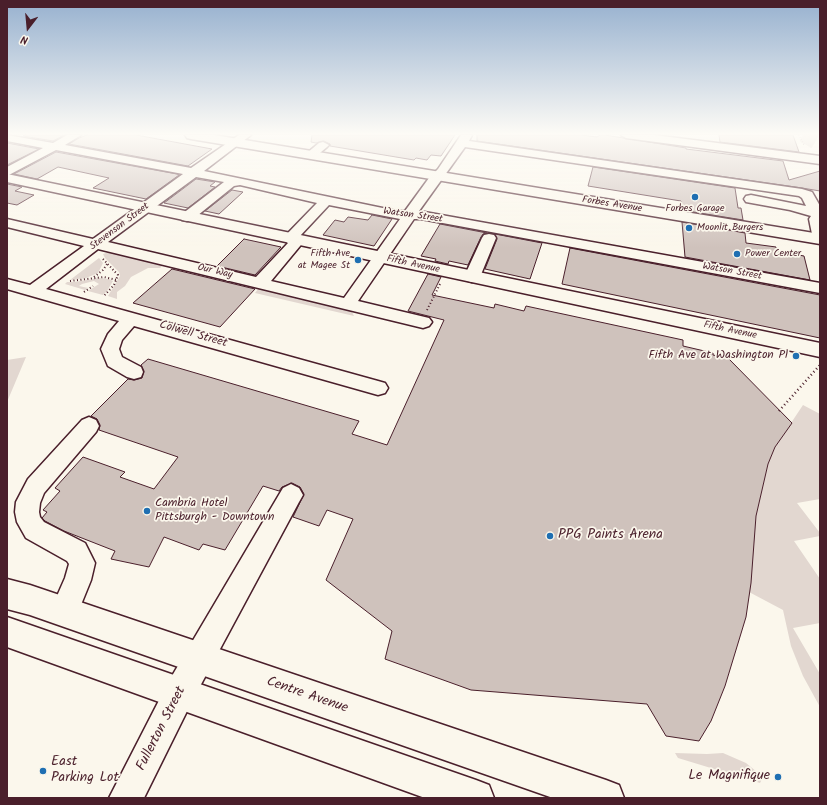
<!DOCTYPE html>
<style>
body{margin:0}
#map{position:relative;width:827px;height:805px;overflow:hidden;background:#fbf7ec;font-family:Kalam,sans-serif}
canvas{display:block}
.frame{position:absolute;inset:0;border:8px solid #4a1f2b;pointer-events:none}
.north{position:absolute;left:8px;top:8px;width:40px;height:40px;-webkit-text-stroke:3px #fbf7ec;paint-order:stroke;rotate:196deg;font-size:11px;font-weight:700;line-height:16px;text-align:center;color:#4a1f2b}
.north::after{content:'';display:block;margin:auto;width:14px;height:18px;background:#4a1f2b;clip-path:polygon(50% 0,100% 100%,50% 72%,0 100%)}
</style>
<div id="map">
<canvas width="827" height="805"></canvas>
<div class="frame"></div>
<div class="north">N</div>
</div>
<script>
const ctx = document.querySelector('canvas').getContext('2d');
ctx.lineJoin = 'round';
function fill(path, color) {
  ctx.fillStyle = color;
  ctx.fill(path, 'evenodd');
}
function shape(rows) {
  const path = new Path2D();
  for (const r of rows) {
    path.moveTo(r[0], r[1]);
    for (let i = 2; i < r.length; i += 2) path.lineTo(r[i], r[i + 1]);
  }
  return path;
}
function strokePath(path, color, width, dash) {
  ctx.strokeStyle = color;
  ctx.lineWidth = width;
  ctx.lineCap = dash ? 'butt' : 'round';
  ctx.setLineDash(dash || []);
  ctx.stroke(path);
}
function drawText(font, color, halo, rows, align = 'center') {
  ctx.font = font + ' Kalam,sans-serif';
  ctx.lineWidth = 3.5;
  ctx.setLineDash([]);
  ctx.textBaseline = 'middle';
  ctx.strokeStyle = halo;
  ctx.fillStyle = color;
  for (const [text, x, y, turn = 0] of rows) {
    ctx.save();
    ctx.translate(x, y);
    ctx.rotate((+turn || 0) * Math.PI / 180);
    ctx.textAlign = isNaN(turn) ? turn : align;
    if (halo) ctx.strokeText(text, 0, 0);
    ctx.fillText(text, 0, 0);
    ctx.restore();
  }
}
fill(shape([
 [109,252,112,253,163,265,160,268,148,268,131,277,125,286,117,292,117,299,108,296,120,276,119,272,105,258,103,254],
 [99,258,103,263,98,273,86,278,70,280],
 [99,278,109,279,113,281,107,291,103,295,88,291,99,284,94,281,82,284,79,286,88,288,85,290,65,284,67,282,74,282],
 [259,288,351,310,354,316,255,293],
 [26,357,7,402,7,360],
 [803,405,820,414,820,499,797,503,820,533,820,536,794,541,820,579,820,623,793,628,820,674,820,707,803,676,791,646,783,610,749,592,756,516,768,464,775,447],
 [675,753,707,754,723,753,746,763,763,777,760,783,678,758]
]), '#e2d7d0');
const building = shape([
 [25,135,64,135,53,141,23,136,25,135],
 [87,135,136,135,212,149,188,166,69,144,79,138,87,135],
 [312,135,455,135,441,156,431,155,427,160,416,158,414,160,330,146,330,144,324,141,316,143,311,142,312,135],
 [477,135,581,135,597,137,600,135,605,135,686,148,686,149,783,161,789,180,820,171,820,191,802,188,477,141,477,135],
 [719,135,793,135,799,152,720,142,719,135],
 [7,143,39,149,7,165,7,143],
 [56,152,177,174,179,175,146,199,93,188,109,178,58,167,37,179,14,174,56,152],
 [593,167,735,188,738,208,741,208,743,220,681,210,681,201,588,186,593,167],
 [196,179,215,182,210,186,215,187,188,208,164,203,196,179],
 [7,184,22,187,15,191,34,195,17,205,7,203,7,184],
 [232,190,243,192,219,214,205,211,232,190],
 [372,215,392,219,374,246,323,235,335,220,344,222,348,217,368,220,372,215],
 [682,222,745,233,746,243,776,247,777,251,804,256,810,280,685,257,682,222],
 [440,224,487,233,483,234,481,237,468,265,449,261,448,264,435,261,436,259,421,256,440,224],
 [495,234,542,243,530,279,485,269,497,239,495,234],
 [244,239,281,247,255,275,217,266,244,239],
 [570,248,820,295,820,338,562,284,570,248],
 [172,269,255,289,220,327,133,303,172,269],
 [428,274,441,277,432,295,494,308,495,304,524,311,526,306,683,340,683,346,713,353,713,355,728,358,792,423,775,447,768,464,756,516,751,583,746,617,725,686,711,721,699,741,666,736,647,704,471,690,385,659,392,631,326,580,353,519,327,510,319,526,293,517,304,494,300,487,292,483,282,487,279,491,263,486,225,550,203,544,199,550,164,537,149,567,111,559,115,551,64,531,45,521,42,518,47,512,43,510,60,491,55,488,83,457,125,472,120,477,154,489,178,457,99,430,100,425,97,419,91,416,128,379,134,380,142,378,144,371,141,365,148,359,359,421,352,434,387,445,444,320,408,311,428,274]
]);
fill(building, '#cfc2bc');
strokePath(building, '#4a1f2b', 1);
strokePath(shape([
 [803,135,820,145]
]), '#d8ccc5', 14, [14, 6]);
const minor = shape([
 [7,135,53,143,67,135,81,135,65,145,191,168,239,135,251,135,204,171,397,211,405,211,429,178,438,169,461,135,472,135,469,141,802,189,812,192,820,206,820,243,815,242,813,239,809,219,811,216,790,210,746,202,744,199,746,196,751,195,806,206,802,198,799,196,465,147,419,211,820,283,820,293,421,219,414,219,358,301,429,318,432,322,429,326,423,328,98,249,46,289,378,381,385,383,388,388,385,393,378,395,134,326,122,340,119,349,122,357,141,367,143,372,141,377,134,379,127,377,108,366,101,349,108,334,119,321,7,289,7,279,30,285,84,246,7,227,7,219,93,239,183,174,56,150,7,176,7,167,43,148,7,141,7,135],
 [196,177,224,182,182,214,180,217,182,220,187,221,192,220,234,186,240,185,317,203,285,236,283,239,288,243,256,277,108,242,196,177],
 [329,205,400,219,344,298,271,281,305,240,300,236,329,205],
 [621,135,654,135,820,156,820,164,626,138,621,135],
 [323,142,329,145,327,147,315,157,307,157,305,155,307,153,319,143,323,142],
 [489,234,494,235,496,238,480,277,478,280,472,282,466,280,464,277,482,238,484,235,489,234],
 [89,417,96,420,99,426,96,432,44,493,40,503,39,512,40,517,44,522,85,543,95,563,91,580,74,622,64,626,54,622,50,612,65,578,69,564,67,561,26,538,17,522,15,512,16,502,28,479,82,420,89,417],
 [291,484,299,488,303,495,299,502,191,703,144,798,109,798,169,681,283,488,291,484]
]);
const major = shape([
 [185,135,214,135,820,234,820,244,191,139,187,138,185,135],
 [7,174,820,343,820,357,7,182,7,174],
 [7,579,30,585,606,780,619,785,624,798,553,798,30,615,7,609,7,579],
 [7,617,476,780,489,785,494,798,425,798,7,647,7,617]
]);
strokePath(minor, '#4a1f2b', 3);
strokePath(major, '#4a1f2b', 3);
strokePath(shape([
 [799,135,804,145]
]), '#4a1f2b', 1.5, [0.5, 2]);
strokePath(shape([
 [103,259,118,275,114,285,103,297],
 [94,277,103,270,107,264],
 [70,281,104,277,117,280],
 [84,292,93,286],
 [427,310,441,282]
]), '#4a1f2b', 2, [1, 2.5]);
strokePath(shape([
 [779,411,820,365]
]), '#4a1f2b', 2.5, [1, 3]);
fill(minor, '#fbf7ec');
fill(major, '#fbf7ec');
const sky = ctx.createLinearGradient(0, 0, 0, 248);
sky.addColorStop(0, '#97b1cf');
sky.addColorStop(0.54, '#fdfbf6');
sky.addColorStop(1, '#fdfbf600');
ctx.fillStyle = sky;
ctx.fillRect(0, 0, 827, 248);
for (const [x, y, r, color] of [
 [695,197,4,"#1f6fb2"],
 [689,228,4,"#1f6fb2"],
 [737,254,4,"#1f6fb2"],
 [358,260,4,"#1f6fb2"],
 [796,356,4,"#1f6fb2"],
 [147,511,4,"#1f6fb2"],
 [550,536,4,"#1f6fb2"],
 [43,771,4,"#1f6fb2"],
 [778,777,4,"#1f6fb2"]
]) {
  const dot = new Path2D();
  dot.arc(x, y, r, 0, 2 * Math.PI);
  ctx.fillStyle = color;
  ctx.fill(dot);
  strokePath(dot, '#fbf7ec', 1.5);
}
drawText('10px', '#4a1f2b', '#fbf7ec', [
 ["Forbes Avenue",612,205,9],
 ["Watson Street",413,216,8],
 ["Stevenson Street",120,227,-37],
 ["Fifth Avenue",413,265,12],
 ["Our Way",215,272,13],
 ["Watson Street",732,272,10],
 ["Fifth Avenue",730,331,12]
]);
drawText('10px', '#4a1f2b', '#fbf7ec', [
 ["Forbes Garage",695,209,"center"],
 ["Moonlit Burgers",697,228],
 ["Fifth Ave",350,254,"right"],
 ["at Magee St",350,266,"right"],
 ["Power Center",745,254]
], 'left');
drawText('12px', '#4a1f2b', '#fbf7ec', [
 ["Colwell Street",193,335,16]
]);
drawText('12px', '#4a1f2b', '#fbf7ec', [
 ["Fifth Ave at Washington Pl",788,356],
 ["Cambria Hotel",155,504,"left"],
 ["Pittsburgh - Downtown",155,518,"left"]
], 'right');
drawText('14px', '#4a1f2b', '#fbf7ec', [
 ["PPG Paints Arena",558,536],
 ["East",51,763],
 ["Parking Lot",51,779],
 ["Le Magnifique",770,777,"right"]
], 'left');
drawText('14px', '#4a1f2b', '#fbf7ec', [
 ["Centre Avenue",307,696,19],
 ["Fullerton Street",162,729,-63]
]);
</script>
